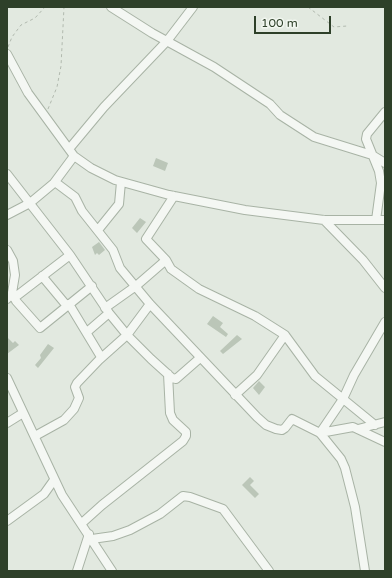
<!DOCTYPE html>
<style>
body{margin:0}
#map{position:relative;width:392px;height:578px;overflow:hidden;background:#e2e9e0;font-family:"Varela Round",sans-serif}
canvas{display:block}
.frame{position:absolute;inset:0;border:8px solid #2e4029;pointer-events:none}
.scale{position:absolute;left:254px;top:16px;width:77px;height:18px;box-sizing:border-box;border:2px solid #2e4029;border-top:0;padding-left:5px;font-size:12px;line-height:14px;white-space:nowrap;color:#2e4029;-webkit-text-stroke:3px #f2f7f0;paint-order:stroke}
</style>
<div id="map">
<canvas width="392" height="578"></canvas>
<div class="frame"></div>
<div class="scale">100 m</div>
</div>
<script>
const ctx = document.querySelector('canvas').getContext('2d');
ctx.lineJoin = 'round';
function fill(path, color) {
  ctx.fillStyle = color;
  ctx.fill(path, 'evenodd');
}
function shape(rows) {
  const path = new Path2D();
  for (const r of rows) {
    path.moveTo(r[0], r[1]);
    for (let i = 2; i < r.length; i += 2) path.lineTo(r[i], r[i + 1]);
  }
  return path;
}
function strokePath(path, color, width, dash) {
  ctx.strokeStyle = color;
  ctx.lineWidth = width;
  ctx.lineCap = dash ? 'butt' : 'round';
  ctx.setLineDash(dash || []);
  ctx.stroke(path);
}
fill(shape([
 [156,158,168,163,165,171,153,166],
 [140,218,146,222,137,233,132,228],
 [99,242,105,250,99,255,97,253,95,255,92,247],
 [213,316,223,323,220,327,228,334,226,337,207,324],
 [237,335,242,339,223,354,220,351],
 [7,337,13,343,15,341,19,345,7,354],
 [48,344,54,348,38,368,35,365,41,358,40,355],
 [259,381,265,387,259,395,253,388],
 [250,477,254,481,250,485,259,494,255,498,242,485]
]), '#bbc6b8');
const minor = shape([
 [111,7,152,33,214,67,270,104,280,115,314,137,372,155,385,163],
 [7,54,28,93,74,156,91,168,115,180,169,195,245,210,324,220,385,220],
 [69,149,104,107,167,41,193,7],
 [7,174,70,255,109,313,127,335,151,359,172,378,176,379,200,358],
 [55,182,75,197,82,211,113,250,120,268,150,304,257,417,266,425,276,429,282,430,285,428,292,419,320,433,341,459,345,468,355,507,365,571],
 [174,196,146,239,166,260,171,269,199,289,255,316,285,335,315,376,375,425],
 [7,215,30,203,54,183,74,156],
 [324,220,363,260,385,288],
 [376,220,381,183,379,171,366,139,367,134,385,112],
 [98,230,119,204,121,182],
 [7,250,13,261,15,275,12,293,7,299],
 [42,276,67,306],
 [12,293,16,301,40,328,92,286],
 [14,298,70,255],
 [69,304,101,357],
 [105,308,136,286,166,260],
 [87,332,109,313],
 [7,378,62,495,112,571],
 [235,395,257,375,285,335],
 [7,423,23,413],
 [358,429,385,422],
 [320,433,343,399,354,375,385,322],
 [320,433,353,427,385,442],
 [35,436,64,420,74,409,79,398,75,387,77,383,99,360,127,335,150,304],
 [7,521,44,494,54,480],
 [82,523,102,505,183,441,186,436,186,432,173,420,170,413,168,374],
 [92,539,113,536,130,530,160,514,183,496,190,497,223,509,269,571],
 [77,571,89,534]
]);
strokePath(minor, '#a8b3a5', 10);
strokePath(shape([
 [308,7,334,27,347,26],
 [8,47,12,37,21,25,35,18,45,7],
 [48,109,57,87,61,66,64,7]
]), '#b1b9ae', 1, [3, 3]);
strokePath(minor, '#f4f7f3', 8);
</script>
